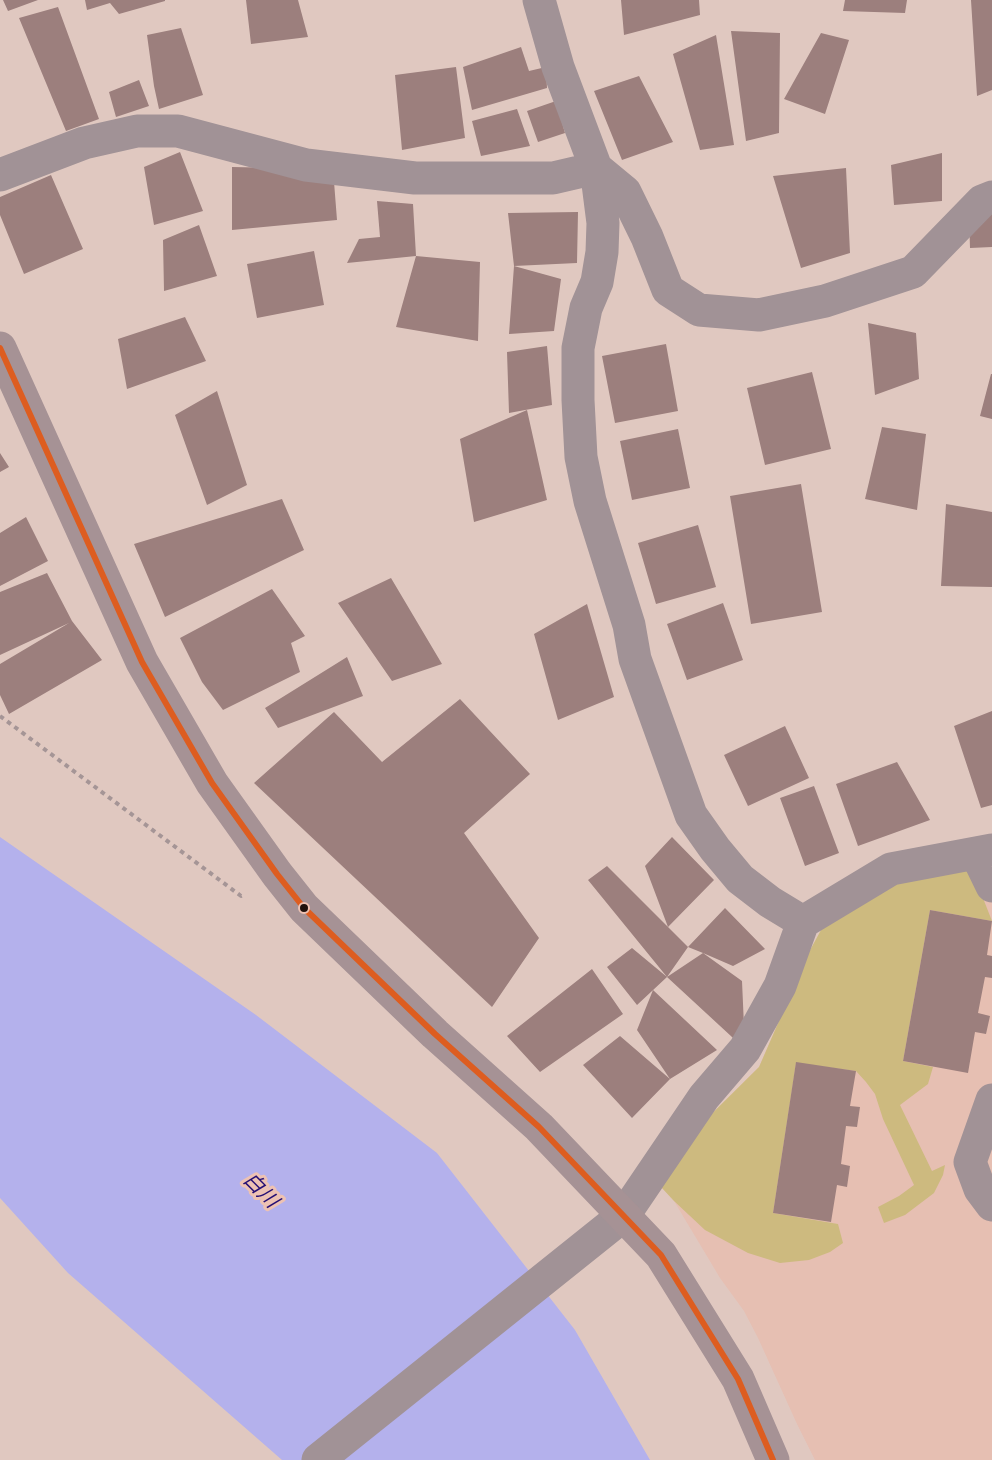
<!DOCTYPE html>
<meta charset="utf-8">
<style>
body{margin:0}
canvas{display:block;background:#e0c8c0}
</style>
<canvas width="992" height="1460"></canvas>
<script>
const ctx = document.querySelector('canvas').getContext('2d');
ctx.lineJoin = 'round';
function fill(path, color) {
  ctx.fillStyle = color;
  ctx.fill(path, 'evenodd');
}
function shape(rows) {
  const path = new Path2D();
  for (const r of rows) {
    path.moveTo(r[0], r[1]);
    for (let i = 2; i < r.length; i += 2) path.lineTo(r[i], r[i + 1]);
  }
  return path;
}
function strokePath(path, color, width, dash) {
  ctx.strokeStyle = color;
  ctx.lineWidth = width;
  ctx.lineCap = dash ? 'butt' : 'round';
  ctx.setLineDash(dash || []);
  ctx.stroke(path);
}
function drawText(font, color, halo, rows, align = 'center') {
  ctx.font = font + ' Signika,"Noto Sans JP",sans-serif';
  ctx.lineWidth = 6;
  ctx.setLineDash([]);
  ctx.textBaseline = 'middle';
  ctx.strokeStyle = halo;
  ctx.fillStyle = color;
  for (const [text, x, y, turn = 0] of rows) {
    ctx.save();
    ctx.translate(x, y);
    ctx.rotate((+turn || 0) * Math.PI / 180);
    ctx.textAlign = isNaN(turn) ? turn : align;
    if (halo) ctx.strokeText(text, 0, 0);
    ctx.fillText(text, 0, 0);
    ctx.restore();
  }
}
fill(shape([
 [992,863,992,1460,815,1460,797,1424,758,1338,744,1311,720,1278,674,1201,650,1175,759,1067,809,952]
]), '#e6bfb2');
fill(shape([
 [970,865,992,921,930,910,903,1061,933,1067,928,1084,900,1105,932,1171,945,1165,943,1175,934,1193,905,1215,884,1223,878,1207,899,1196,914,1185,883,1119,875,1094,866,1082,856,1071,796,1063,773,1213,838,1224,843,1243,830,1252,809,1260,780,1263,748,1253,705,1230,674,1201,650,1175,759,1067,809,952,821,930,888,883]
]), '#cdba7f');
fill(shape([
 [0,837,256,1015,437,1153,575,1330,650,1460,282,1460,68,1273,0,1198]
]), '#b4b1ec');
fill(shape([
 [3,0,38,0,8,11],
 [85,0,165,0,165,1,119,14,110,3,87,10],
 [246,0,298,0,308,37,251,44],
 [621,0,699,0,700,15,624,35],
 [845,0,907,0,905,13,843,11],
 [971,0,992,0,992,90,977,96],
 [58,7,99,119,66,131,19,18],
 [181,28,203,95,159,109,154,86,147,35],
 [731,31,780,33,779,133,746,141],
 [821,33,849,40,825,114,784,99],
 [716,35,734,145,700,150,673,54],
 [521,47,529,71,546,67,547,88,472,110,463,67],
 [456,67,465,138,402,150,395,75],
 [639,76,673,142,622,160,594,91],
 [139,80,149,106,116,117,109,92],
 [556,101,565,133,538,142,527,111],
 [517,109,530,146,481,156,472,121],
 [180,152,203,211,154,225,144,167],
 [942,153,942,201,894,205,891,165],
 [232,167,333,169,337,220,232,230],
 [846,168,850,253,801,268,773,176],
 [51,175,83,249,24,274,0,215,0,197],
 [377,201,413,204,416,256,347,263,359,239,380,237],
 [578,212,577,263,514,266,508,213],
 [992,212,992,247,970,248,969,215],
 [199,225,217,276,164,291,163,240],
 [314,251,324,305,257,318,247,264],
 [416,256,480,262,478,341,396,327],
 [514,266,561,279,554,331,509,334],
 [185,317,206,361,127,389,118,339],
 [868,323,916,333,919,379,875,395],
 [666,344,678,411,615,423,602,356],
 [547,346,552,405,509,413,507,352],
 [812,372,831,449,765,465,747,388],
 [991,374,992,374,992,419,980,416],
 [217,391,247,485,207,505,175,415],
 [527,410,547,500,474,522,460,439],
 [882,427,926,434,917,510,865,499],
 [678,429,690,488,632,500,620,441],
 [0,453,9,467,0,472],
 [801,484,822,612,751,624,730,496],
 [282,499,304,550,165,617,134,544],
 [946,504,992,512,992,587,941,586],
 [26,517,48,561,0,586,0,533],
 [698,525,716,587,656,604,638,543],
 [47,573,72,621,102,660,9,714,0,695,0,664,69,623,0,655,0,592],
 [391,578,442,664,392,681,338,603],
 [272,589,305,636,291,643,300,672,223,710,202,682,180,638],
 [723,603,743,660,687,680,667,624],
 [587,604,614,697,558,720,534,634],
 [347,657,363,696,278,728,265,708],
 [460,699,530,774,464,833,539,938,492,1007,254,783,334,712,382,762],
 [992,711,992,805,981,808,954,726],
 [785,726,809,778,748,806,724,755],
 [897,762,930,820,858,846,836,784],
 [814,786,839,853,805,866,780,798],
 [672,837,714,880,668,927,645,866],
 [607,866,688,947,667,977,703,953,688,947,725,908,765,949,733,966,703,953,742,981,745,1049,667,977,637,1005,607,967,632,948,667,977,588,880],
 [930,910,992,921,987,955,992,956,992,978,985,977,978,1013,990,1016,986,1034,975,1032,968,1073,903,1061],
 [592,969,623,1014,540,1072,507,1036],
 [653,990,717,1050,670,1079,632,1118,583,1065,620,1036,670,1079,637,1030],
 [796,1062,856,1071,850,1106,860,1107,857,1127,846,1126,841,1164,850,1166,847,1187,837,1185,831,1222,773,1213]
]), '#9c7f7d');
strokePath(shape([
 [0,716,241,896,245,894]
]), '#a59596', 4, [4.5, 4.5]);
strokePath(shape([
 [539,0,558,67,596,168,603,223,602,252,597,282,586,308,578,348,578,400,581,457,590,501,629,625,635,659,691,815,715,849,740,879,770,902,803,922],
 [0,175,84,143,137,131,178,131,306,165,415,178,553,178,596,168,625,192,647,237,668,290,699,310,759,315,825,301,913,272,982,201,992,197],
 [976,853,992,886],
 [992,1100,970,1162,980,1189,992,1205],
 [318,1460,624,1215,704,1097,745,1049,780,986,803,922,891,869,992,850]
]), '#a19296', 33);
strokePath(shape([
 [0,348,142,662,212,783,277,874,304,908,435,1034,539,1127,661,1255,738,1379,773,1460]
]), '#a69295', 33);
strokePath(shape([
 [0,348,142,662,212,783,277,874,304,908,435,1034,539,1127,661,1255,738,1379,773,1460]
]), '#dd5d20', 6);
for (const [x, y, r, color] of [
 [304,908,5,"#20110c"]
]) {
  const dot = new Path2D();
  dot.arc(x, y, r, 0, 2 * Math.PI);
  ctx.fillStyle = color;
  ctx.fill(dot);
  strokePath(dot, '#edc2b3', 2);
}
drawText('italic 20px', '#240e74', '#edc2b3', [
 ["白川",260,1191,45]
]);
</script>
